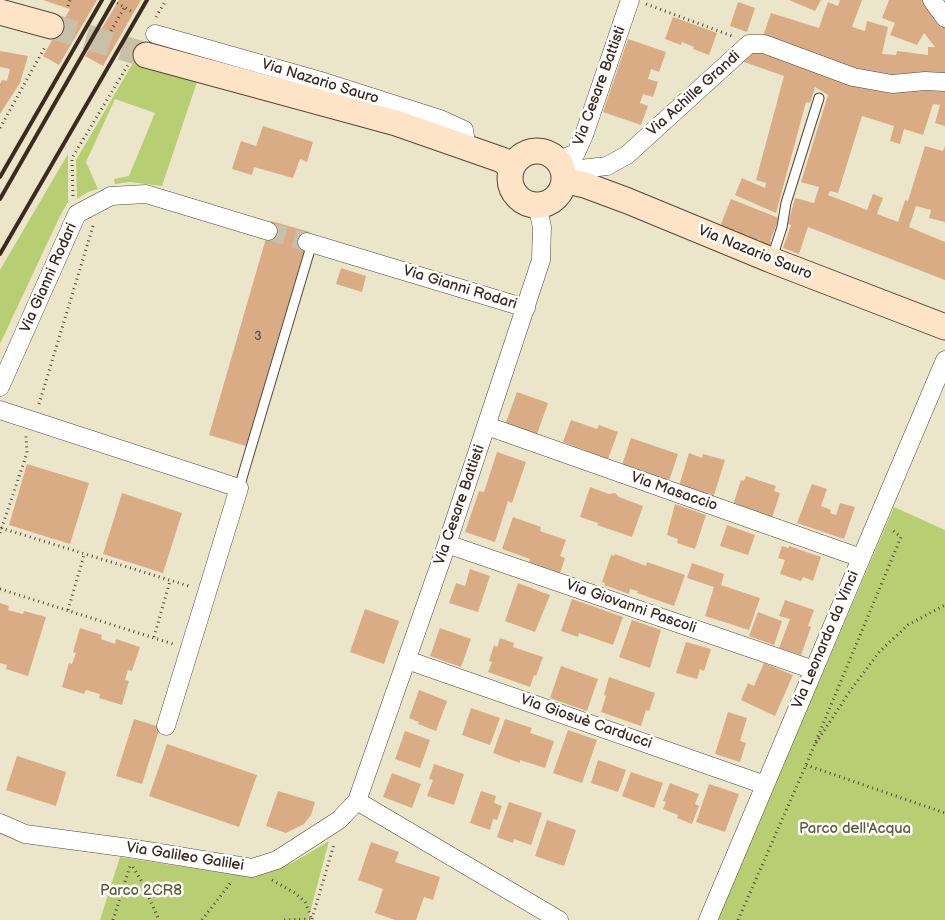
<!DOCTYPE html>
<meta charset="utf-8">
<style>
body{margin:0}
canvas{display:block;background:#ebe6c9}
</style>
<canvas width="945" height="920"></canvas>
<script>
const ctx = document.querySelector('canvas').getContext('2d');
ctx.lineJoin = 'round';
function fill(path, color) {
  ctx.fillStyle = color;
  ctx.fill(path, 'evenodd');
}
function shape(rows) {
  const path = new Path2D();
  for (const r of rows) {
    if (r.length === 3) {
      path.moveTo(r[0] + r[2], r[1]);
      path.arc(r[0], r[1], r[2], 0, 2 * Math.PI);
      continue;
    }
    path.moveTo(r[0], r[1]);
    for (let i = 2; i < r.length; i += 2) path.lineTo(r[i], r[i + 1]);
  }
  return path;
}
function strokePath(path, color, width, dash) {
  ctx.strokeStyle = color;
  ctx.lineWidth = width;
  ctx.lineCap = dash ? 'butt' : 'round';
  ctx.setLineDash(dash || []);
  ctx.stroke(path);
}
function drawText(font, color, halo, rows, align = 'center') {
  ctx.font = font + ' "Balsamiq Sans",sans-serif';
  ctx.lineWidth = 5;
  ctx.setLineDash([]);
  ctx.textBaseline = 'middle';
  ctx.strokeStyle = halo;
  ctx.fillStyle = color;
  for (const [text, x, y, turn = 0] of rows) {
    ctx.save();
    ctx.translate(x, y);
    ctx.rotate((+turn || 0) * Math.PI / 180);
    ctx.textAlign = isNaN(turn) ? turn : align;
    if (halo) ctx.strokeText(text, 0, 0);
    ctx.fillText(text, 0, 0);
    ctx.restore();
  }
}
fill(shape([
 [133,63,198,79,162,186,130,182,115,184,114,179,129,176,155,113,115,99,86,162,98,189,88,192,77,199,76,160],
 [68,154,68,202,60,216,0,344,0,270],
 [894,507,945,530,945,920,717,920],
 [329,841,308,920,100,920,120,857,236,875,259,875,292,863]
]), '#b8ce72');
fill(shape([
 [43,0,97,0,59,65,43,56,70,9],
 [119,0,141,0,103,66,85,56],
 [789,0,821,0,815,11],
 [840,0,862,0,852,27,865,31,867,21,888,27,882,54,896,55,897,51,928,55,928,47,935,47,924,33,917,45,890,35,895,23,882,18,889,0,926,0,945,25,945,77,895,81,762,39,771,13,819,28,828,2,838,6],
 [738,2,755,8,747,32,730,26],
 [673,17,717,33,709,55,693,49,694,47,682,42,681,45,665,39],
 [628,39,666,52,659,72,651,69,648,79,658,82,653,97,643,94,640,103,648,106,641,125,603,112],
 [765,47,827,68,945,85,945,126,935,123,940,105,933,104,923,135,904,129,900,144,890,141,894,126,862,116,838,193,830,191,828,195,867,210,873,194,883,198,877,214,898,222,905,200,908,201,925,146,943,151,945,146,945,222,929,218,931,210,916,206,909,227,945,242,945,280,808,227,799,254,783,248,791,225,788,224,795,198,814,203,819,187,801,182,828,95,815,87,810,103,806,102,776,213,735,195,742,178,765,188,766,183,756,180,784,76,744,62,742,57],
 [0,51,28,56,20,83,0,114,0,84,2,80,7,81,10,69,0,67],
 [263,126,313,142,307,162,300,159,293,178,254,167,252,175,232,169,241,141,256,146],
 [731,199,779,218,770,241,772,243,767,246,763,244,759,239,756,241,751,239,747,235,745,237,739,234,736,230,733,232,727,230,721,224],
 [271,221,310,232,246,446,209,435],
 [341,268,366,276,362,292,336,284],
 [517,392,548,403,536,437,505,425],
 [571,420,597,429,599,425,618,432,608,459,563,442],
 [631,438,678,454,669,481,622,465],
 [497,452,526,462,512,503,508,501,495,542,465,532,479,491,484,492],
 [689,453,702,458,703,454,725,460,713,498,679,486],
 [27,464,89,483,70,544,9,525],
 [746,476,776,486,774,491,780,493,772,518,733,505,741,480,744,481],
 [812,484,827,489,821,506,831,510,830,513,836,515,840,503,855,507,844,539,797,523],
 [590,487,609,494,615,493,619,497,643,506,632,537,597,525,598,523,580,517],
 [122,493,182,513,163,573,103,554],
 [675,504,706,515,695,549,677,543,678,539,667,535],
 [513,517,541,527,540,531,566,540,560,556,565,558,560,573,529,562,530,559,502,549],
 [727,525,755,535,748,555,720,546],
 [782,546,789,548,789,546,821,557,813,581,803,577,801,581,780,574,785,560,778,558],
 [615,554,646,566,647,562,685,575,674,606,637,593,638,591,630,589,629,594,604,585,605,583,602,582,611,555,614,556],
 [692,563,724,574,721,585,760,598,749,630,705,616,714,587,687,578],
 [470,569,490,576,478,612,449,603,456,583,465,586],
 [518,583,550,595,535,632,505,621],
 [572,599,623,617,613,645,579,633,578,637,561,631],
 [785,600,814,610,808,626,811,627,801,655,779,648,790,619,779,616],
 [0,603,9,606,8,610,23,614,24,611,46,617,28,676,6,669,7,665,0,663],
 [365,609,399,621,384,664,350,652],
 [758,612,782,621,774,645,749,636],
 [632,620,661,630,650,668,619,657],
 [80,628,102,635,101,639,115,644,116,639,140,647,132,671,128,670,125,680,129,681,122,705,99,698,100,694,86,690,84,694,62,687,69,663,72,664,76,653,73,652],
 [440,628,471,639,461,667,430,656],
 [500,638,514,643,513,647,543,657,536,676,534,675,530,687,488,672,492,662,489,661,494,645,497,647],
 [686,642,711,649,704,671,700,669,697,679,676,673],
 [764,663,793,675,775,716,741,700,748,683,754,686],
 [561,666,598,679,587,711,550,698],
 [609,677,655,693,649,711,646,710,641,726,601,712,606,696,604,695],
 [419,690,447,701,436,731,418,724,419,722,409,718],
 [471,708,500,718,490,745,462,735],
 [728,712,747,718,740,741,746,743,740,762,715,754],
 [134,719,160,727,142,784,116,776],
 [505,719,532,728,530,733,554,741,545,768,520,760,520,763,493,753],
 [568,730,597,740,582,783,553,773],
 [405,731,430,740,420,768,395,759],
 [167,744,257,775,239,827,149,796],
 [17,756,66,772,56,806,6,790],
 [598,760,626,770,618,792,591,783],
 [434,764,464,774,454,805,427,796,433,780,429,779],
 [631,772,663,783,654,808,622,796],
 [392,773,421,784,412,808,383,797],
 [670,783,699,794,695,804,699,806,692,824,677,818,678,815,663,809,666,802,663,801],
 [709,784,739,794,725,832,696,822],
 [278,791,315,802,311,815,304,824,286,833,266,826],
 [481,791,496,796,494,803,502,806,497,820,493,819,490,830,470,823],
 [509,802,542,813,531,845,514,839,513,843,497,837],
 [547,820,576,830,564,866,535,856],
 [371,842,399,852,395,862,440,877,433,900,424,897,416,920,395,920,375,913,383,889,358,880]
]), '#d9ac86');
strokePath(shape([
 [268,231,307,242]
]), '#c8c0a7', 18, [18, 9]);
strokePath(shape([
 [51,26,146,55]
]), '#c8c0a7', 25, [25, 12]);
const lane = shape([
 [772,258,782,227,786,203,819,98],
 [239,488,312,243]
]);
const street = shape([
 [932,0,945,18],
 [155,34,324,82,440,119,464,130,467,148],
 [557,161,576,153,584,135,630,0],
 [563,171,607,166,627,155,749,44,764,44,853,77,892,84,925,81,945,82],
 [307,242,526,308],
 [0,387,77,214,111,196,146,194,268,231],
 [0,410,239,488,166,726],
 [487,426,861,558],
 [447,544,814,670],
 [407,660,765,785],
 [357,801,559,920],
 [0,823,25,834,129,848,252,868,277,860,339,820,357,801,447,544,541,260,542,227,537,205],
 [708,920,945,360]
]);
const secondary = shape([
 [0,12,51,26],
 [146,55,396,123,502,160,512,168],
 [537,178,27],
 [564,180,585,185,628,201,771,260,945,327]
]);
strokePath(lane, '#554638', 11);
strokePath(street, '#554638', 19);
strokePath(secondary, '#554638', 27);
strokePath(shape([
 [117,3,134,13],
 [646,4,732,36],
 [68,6,70,0],
 [156,17,166,0],
 [111,31,124,8],
 [0,128,46,45],
 [73,196,72,158,128,65],
 [39,404,93,226],
 [1,528,192,587],
 [0,533,27,453,26,435],
 [0,589,173,644],
 [68,610,84,555],
 [154,637,170,581],
 [816,743,850,691,880,651,908,625,945,605],
 [806,765,945,813],
 [133,867,142,882,159,920],
 [272,880,295,893,305,902,312,919,281,920],
 [312,919,334,844],
 [113,920,130,866],
 [202,920,232,881],
 [738,920,806,765,901,537,892,530]
]), '#554638', 3, [1, 4]);
strokePath(lane, '#fff', 9);
strokePath(street, '#fff', 18);
strokePath(secondary, '#fee4c6', 25);
strokePath(shape([
 [0,177,102,0],
 [0,199,114,0],
 [0,254,147,0]
]), '#3b2a1e', 4);
drawText('12px', '#624a38', null, [
 ["3",258,337]
]);
drawText('15px', '#3b2a1e', '#fff', [
 ["Via Nazario Sauro",320,82,17],
 ["Via Cesare Battisti",600,86,-70],
 ["Via Achille Grandi",694,94,-42],
 ["Via Nazario Sauro",755,253,22],
 ["Via Gianni Rodari",49,278,-66],
 ["Via Gianni Rodari",460,288,17],
 ["Via Masaccio",674,492,19],
 ["Via Cesare Battisti",460,505,-71],
 ["Via Giovanni Pascoli",631,607,19],
 ["Via Leonardo da Vinci",826,640,-67],
 ["Via Giosuè Carducci",586,722,19],
 ["Via Galileo Galilei",185,857,9]
]);
drawText('15px', '#605b37', '#fff', [
 ["Parco dell'Acqua",855,829],
 ["Parco 2CR8",141,891]
]);
</script>
